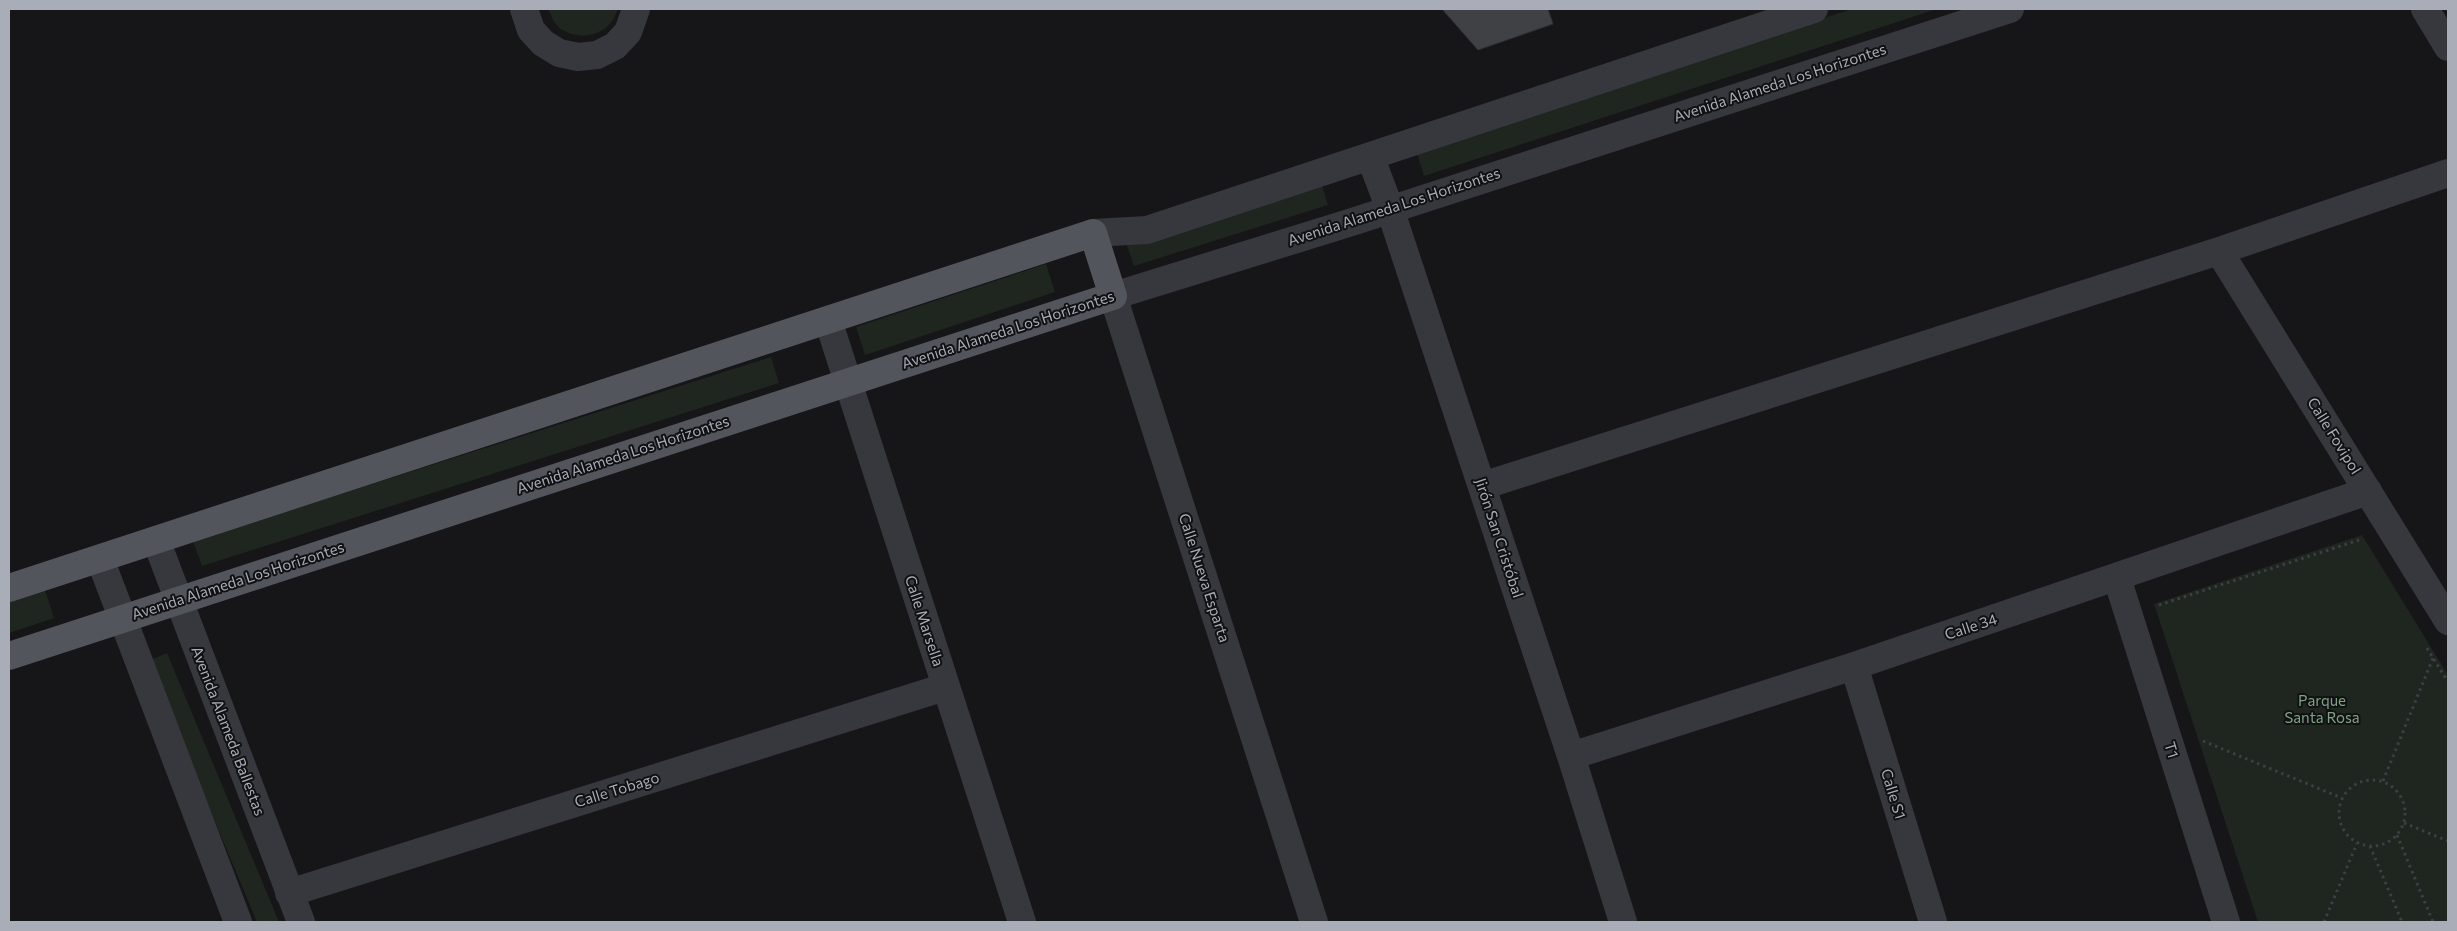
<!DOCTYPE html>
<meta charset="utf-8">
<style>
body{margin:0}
#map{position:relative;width:2457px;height:931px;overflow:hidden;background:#161618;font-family:Commissioner,sans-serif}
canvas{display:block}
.frame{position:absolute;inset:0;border:10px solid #a8adb8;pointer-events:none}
</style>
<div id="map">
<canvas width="2457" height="931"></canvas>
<div class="frame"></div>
</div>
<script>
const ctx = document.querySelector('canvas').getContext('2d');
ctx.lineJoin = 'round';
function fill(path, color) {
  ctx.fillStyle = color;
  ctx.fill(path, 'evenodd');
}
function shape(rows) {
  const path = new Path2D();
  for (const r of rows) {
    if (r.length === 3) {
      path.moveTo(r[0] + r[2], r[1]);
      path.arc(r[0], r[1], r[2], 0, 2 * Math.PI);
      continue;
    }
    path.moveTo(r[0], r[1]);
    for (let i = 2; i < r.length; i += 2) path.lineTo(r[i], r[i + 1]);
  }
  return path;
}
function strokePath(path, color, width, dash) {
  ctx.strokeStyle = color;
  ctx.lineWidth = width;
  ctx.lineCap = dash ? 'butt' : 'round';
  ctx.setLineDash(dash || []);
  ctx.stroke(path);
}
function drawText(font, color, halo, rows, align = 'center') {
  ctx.font = font + ' Commissioner,sans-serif';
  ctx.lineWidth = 4;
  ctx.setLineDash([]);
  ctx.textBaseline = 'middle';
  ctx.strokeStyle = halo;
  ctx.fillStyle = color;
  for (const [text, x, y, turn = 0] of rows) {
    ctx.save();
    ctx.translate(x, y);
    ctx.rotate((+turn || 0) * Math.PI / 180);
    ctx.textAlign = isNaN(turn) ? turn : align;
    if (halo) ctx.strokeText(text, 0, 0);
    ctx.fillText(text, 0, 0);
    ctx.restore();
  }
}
fill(shape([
 [548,9,618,9,613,20,605,29,594,34,583,36,571,34,560,29,553,20],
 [1852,9,1937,9,1424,176,1416,150],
 [1320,179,1328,205,1134,266,1125,240],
 [1046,264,1055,292,865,355,856,327],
 [771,357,779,383,202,566,193,541],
 [2362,535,2448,675,2448,922,2258,922,2154,604],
 [45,590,54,618,9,633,9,601],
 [167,653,279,922,257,922,148,661]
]), '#1e261f');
const building = shape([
 [1442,9,1548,9,1553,24,1478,50,1442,9]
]);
fill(building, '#404145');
strokePath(building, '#303034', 1);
strokePath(shape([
 [2159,605,2359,540],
 [2427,648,2448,682],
 [2203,741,2342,798],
 [2372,813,33],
 [2383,781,2433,658],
 [2404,823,2448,841],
 [2397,835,2433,922],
 [2370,846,2402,922],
 [2324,922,2357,843]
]), '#3d3f44', 3, [2.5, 4]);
strokePath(shape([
 [524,9,531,30,543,43,559,53,578,57,597,55,615,46,628,32,636,9],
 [2425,9,2448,47],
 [1370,156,1390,209,1571,756,1623,922],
 [1093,233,1147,230,1814,9],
 [2219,251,2448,621],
 [828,320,1022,922],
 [1482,486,2219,251,2448,173],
 [156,540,301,922],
 [100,559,238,922],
 [2117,578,2226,922],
 [1854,666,1933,922],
 [1571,756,1854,666,2368,491],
 [289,893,945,687],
 [1314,922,1113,296,1352,222,2010,9]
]), '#37383d', 28);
strokePath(shape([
 [9,588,1093,233,1113,296,9,656]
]), '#53555c', 28);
drawText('15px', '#a8adb8', '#111113', [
 ["Avenida Alameda Los Horizontes",1780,83,-18],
 ["Avenida Alameda Los Horizontes",1394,207,-18],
 ["Avenida Alameda Los Horizontes",1008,330,-18],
 ["Calle Fovipol",2334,436,58],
 ["Avenida Alameda Los Horizontes",623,455,-18],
 ["Jirón San Cristóbal",1499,538,72],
 ["Calle Nueva Esparta",1204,578,72],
 ["Avenida Alameda Los Horizontes",238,581,-18],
 ["Calle Marsella",924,621,72],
 ["Calle 34",1971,627,-18],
 ["Avenida Alameda Ballestas",228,731,69],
 ["T1",2171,750,73],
 ["Calle Tobago",617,790,-17],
 ["Calle S1",1893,794,73]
]);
drawText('15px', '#7fa381', '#111113', [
 ["Parque",2322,701],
 ["Santa Rosa",2322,718]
]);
</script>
